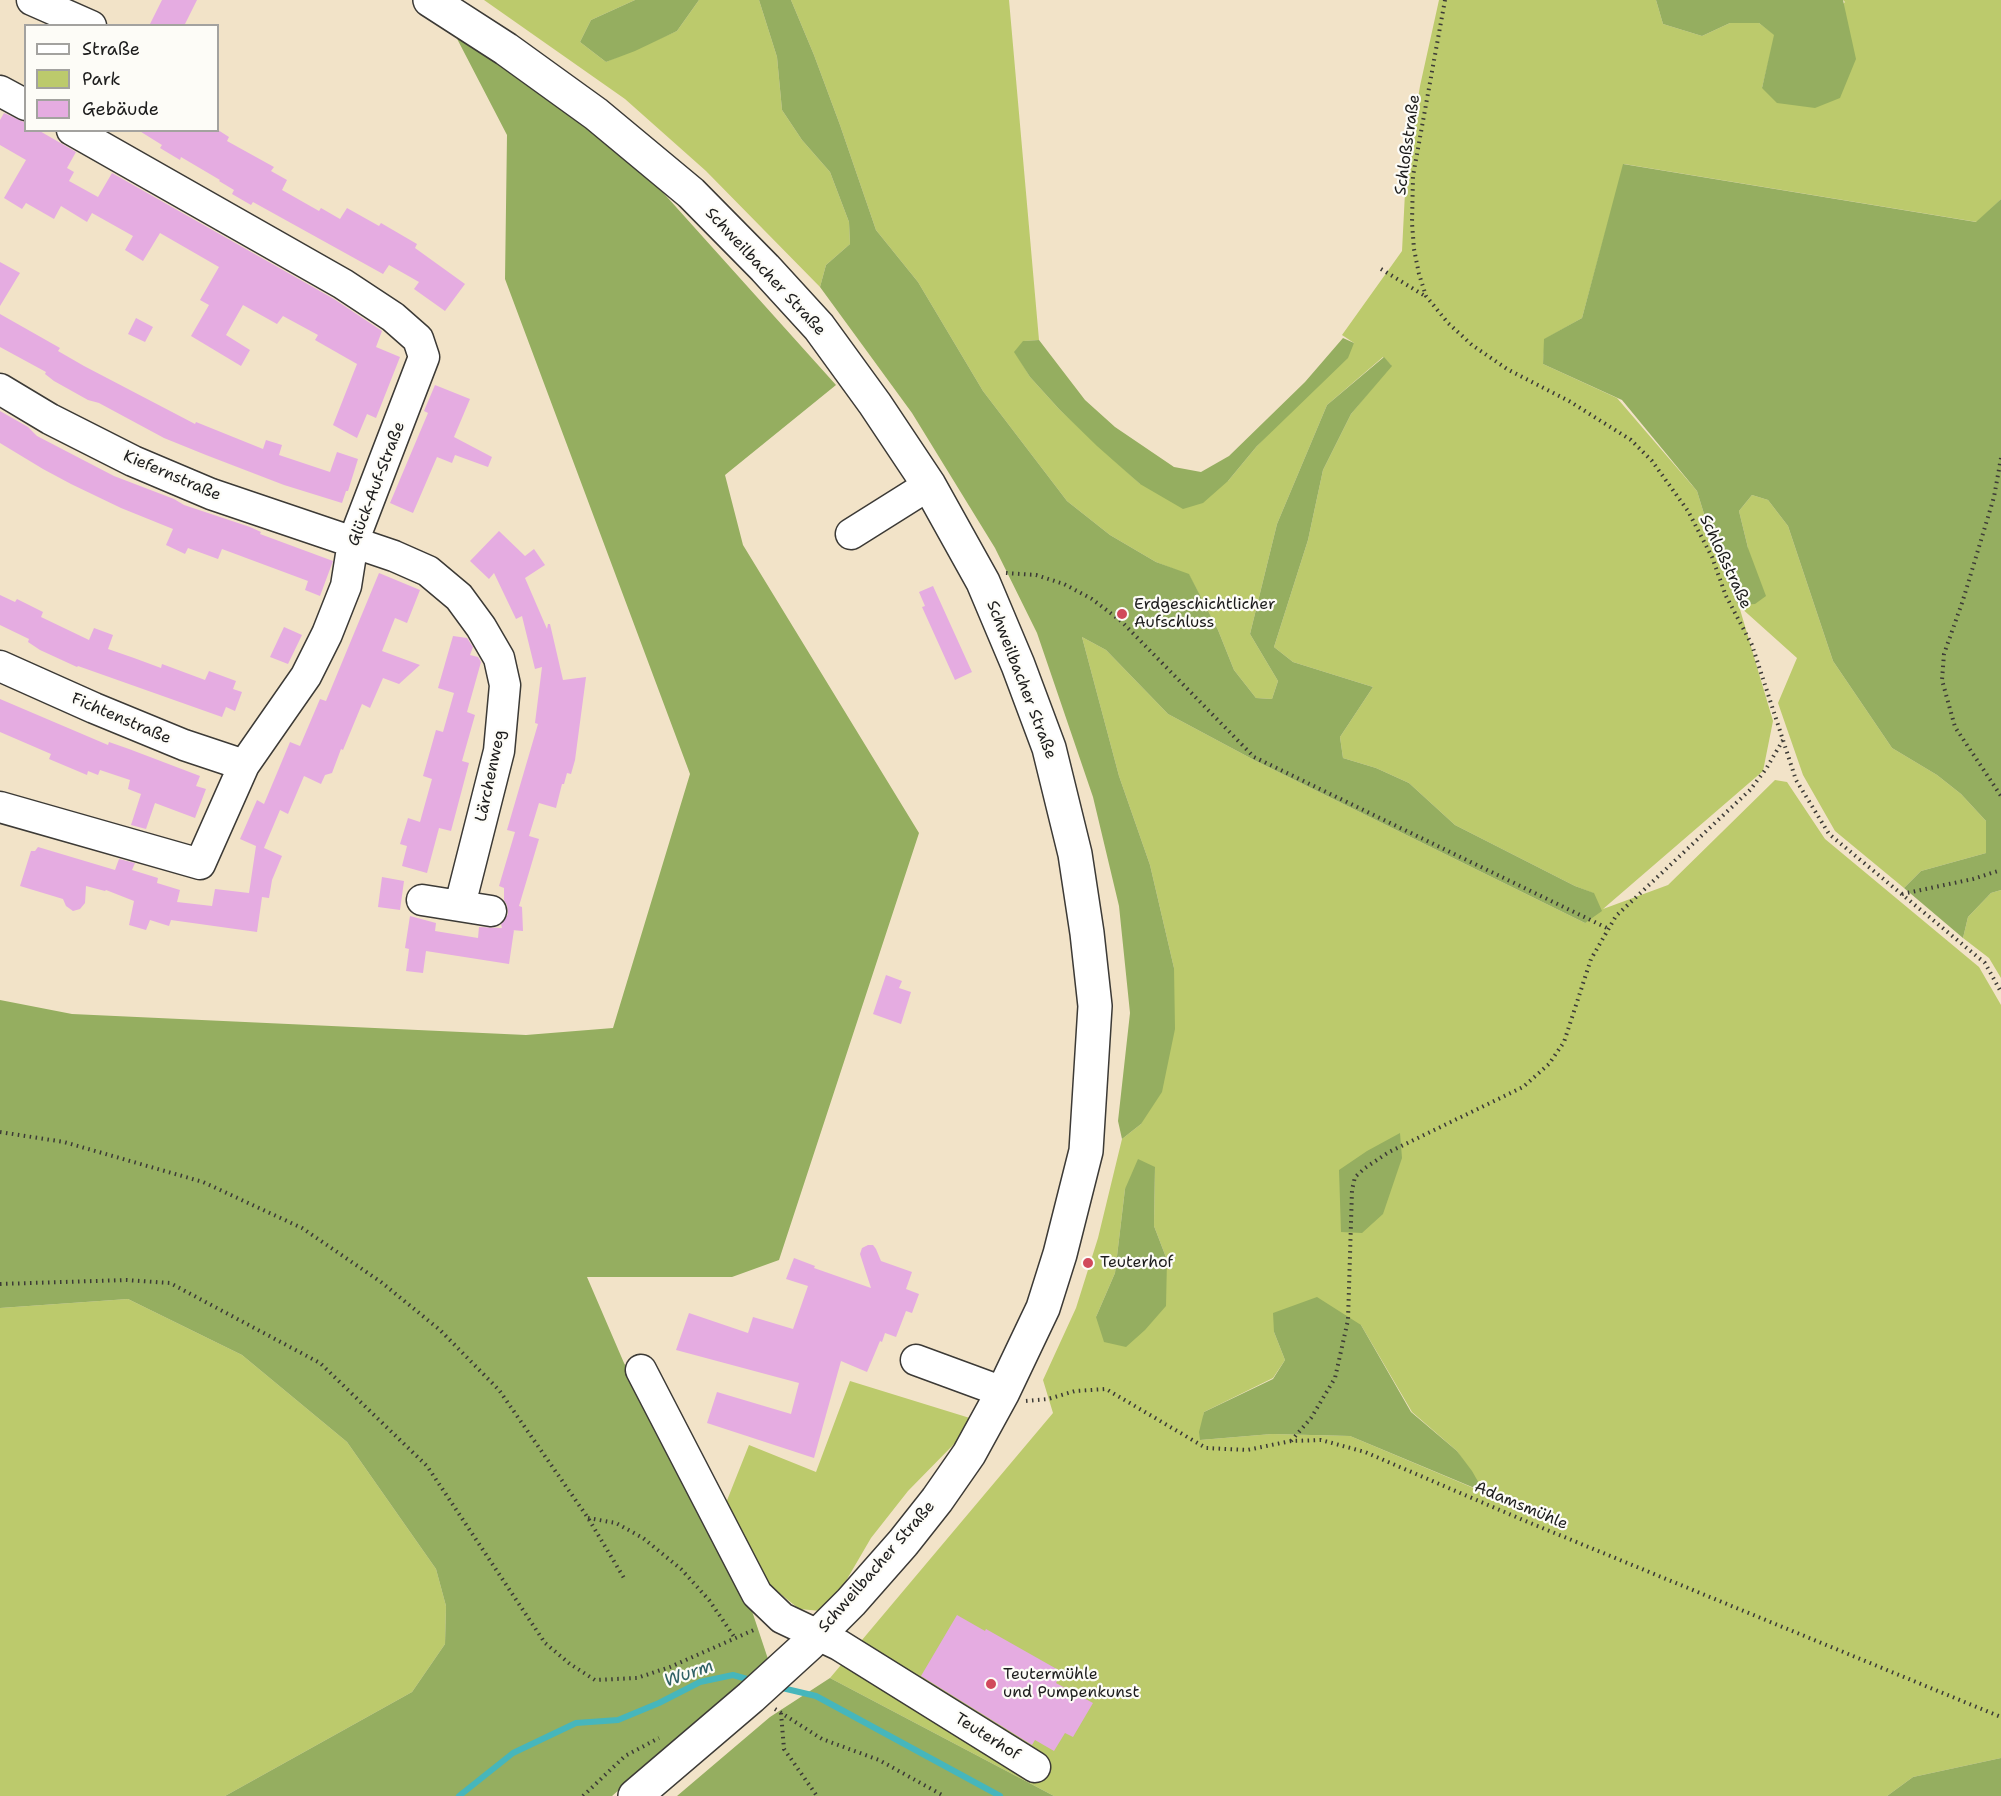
<!DOCTYPE html>
<meta charset="utf-8">
<style>
body{margin:0}
#map{position:relative;width:2001px;height:1796px;overflow:hidden;background:#f2e3c8;font-family:"Shantell Sans",sans-serif}
canvas{display:block}
.legend{position:absolute;left:24px;top:24px;width:195px;height:108px;box-sizing:border-box;background:#fdfcf7;border:2px solid #a3a29f;margin:0;padding:8px 10px;list-style:none;font-size:18px;color:#1c1c1c}
.legend li{display:flex;align-items:center;gap:12px;height:30px}
.legend b{width:30px;border:2px solid #a3a29f}
</style>
<div id="map">
<canvas width="2001" height="1796"></canvas>
<ul class="legend">
<li><b style="height:8px;background:#fff"></b>Straße</li>
<li><b style="height:16px;background:#bcca6c"></b>Park</li>
<li><b style="height:16px;background:#e5ace1"></b>Gebäude</li>
</ul>
</div>
<script>
const ctx = document.querySelector('canvas').getContext('2d');
ctx.lineJoin = 'round';
function fill(path, color) {
  ctx.fillStyle = color;
  ctx.fill(path, 'evenodd');
}
function shape(rows) {
  const path = new Path2D();
  for (const r of rows) {
    path.moveTo(r[0], r[1]);
    for (let i = 2; i < r.length; i += 2) path.lineTo(r[i], r[i + 1]);
  }
  return path;
}
function strokePath(path, color, width, dash) {
  ctx.strokeStyle = color;
  ctx.lineWidth = width;
  ctx.lineCap = dash ? 'butt' : 'round';
  ctx.setLineDash(dash || []);
  ctx.stroke(path);
}
function drawText(font, color, halo, rows, align = 'center') {
  ctx.font = font + ' "Shantell Sans",sans-serif';
  ctx.lineWidth = 4.5;
  ctx.setLineDash([]);
  ctx.textBaseline = 'middle';
  ctx.strokeStyle = halo;
  ctx.fillStyle = color;
  for (const [text, x, y, turn = 0] of rows) {
    ctx.save();
    ctx.translate(x, y);
    ctx.rotate((+turn || 0) * Math.PI / 180);
    ctx.textAlign = isNaN(turn) ? turn : align;
    if (halo) ctx.strokeText(text, 0, 0);
    ctx.fillText(text, 0, 0);
    ctx.restore();
  }
}
fill(shape([
 [484,0,635,0,591,20,580,42,606,62,677,31,699,0,759,0,777,57,782,110,802,140,830,172,849,222,850,244,826,265,820,287,706,171,625,99],
 [791,0,1009,0,1039,340,1024,341,1015,352,1030,377,1059,409,1140,484,1228,481,1257,446,1354,343,1342,335,1402,251,1406,173,1420,86,1439,0,1656,0,1663,24,1702,36,1730,23,1759,23,1775,35,1762,88,1845,2,1843,0,2001,0,2001,199,1977,222,1624,164,1582,318,1545,339,1543,364,1617,398,1697,491,1716,553,1748,548,1739,511,1752,495,1768,500,1788,526,1833,661,1892,748,1937,775,1961,794,1986,821,1986,853,1921,871,1904,888,1835,831,1803,775,1778,703,1797,658,1739,606,1773,721,1763,771,1603,909,1668,885,1775,780,1787,782,1825,839,1979,967,2001,1005,2001,1758,1913,1777,1887,1796,1054,1796,830,1678,1053,1413,1043,1380,1076,1308,1098,1238,1122,1139,1141,1124,1174,968,1150,865,1119,776,1082,637,1106,650,1168,714,1254,760,1585,923,1593,893,1575,886,1455,825,1409,783,1376,768,1343,758,1340,737,1373,687,1293,662,1274,647,1308,540,1323,470,1351,414,1391,365,1383,357,1327,405,1277,524,1250,634,1278,681,1272,699,1256,698,1234,670,1218,630,1189,575,1156,562,1110,535,1067,501,983,391,918,282,876,230,840,125,814,55],
 [1155,1167,1154,1226,1167,1260,1096,1317,1115,1273,1125,1189],
 [1361,1325,1412,1412,1457,1451,1483,1492,1350,1436,1272,1434,1200,1440,1204,1412,1273,1378,1285,1360,1274,1332],
 [2001,890,2001,978,1989,958,1963,938,1968,917,1991,893],
 [128,1299,242,1355,347,1442,436,1569,446,1606,445,1644,412,1692,225,1796,0,1796,0,1308],
 [850,1381,973,1419,956,1442,908,1491,871,1538,836,1598,821,1611,799,1609,766,1582,724,1508,749,1445,816,1472]
]), '#bcca6c');
fill(shape([
 [635,0,699,0,677,31,635,51,606,62,580,42,591,20],
 [759,0,791,0,814,55,840,125,876,230,918,282,983,391,1067,501,1110,535,1156,562,1189,574,1218,630,1234,670,1256,698,1272,699,1278,681,1250,634,1277,524,1327,405,1384,357,1392,366,1351,414,1323,470,1308,540,1274,647,1293,662,1373,687,1340,737,1343,758,1376,768,1409,783,1455,825,1575,886,1594,893,1602,911,1585,923,1254,760,1168,714,1106,650,1082,637,1119,776,1150,865,1174,968,1175,1029,1162,1092,1141,1124,1122,1139,1118,1121,1130,1013,1119,906,1093,797,1037,633,995,548,912,413,820,287,826,265,850,244,849,222,830,172,802,140,782,110,777,57],
 [1656,0,1843,0,1856,59,1840,98,1815,108,1777,103,1762,88,1774,35,1759,23,1730,23,1702,36,1663,24],
 [452,29,632,158,836,385,725,475,743,545,919,833,779,1260,732,1277,587,1277,624,1363,742,1581,768,1659,612,1796,225,1796,412,1692,445,1644,446,1606,436,1569,347,1442,242,1355,128,1299,0,1308,0,1000,72,1014,526,1035,613,1028,690,774,505,279,507,135],
 [1623,164,1976,222,2001,199,2001,890,1991,893,1968,917,1963,938,1904,888,1921,871,1986,853,1986,821,1961,794,1937,775,1892,748,1833,661,1788,526,1768,500,1752,495,1739,511,1748,548,1766,596,1755,604,1738,605,1716,553,1697,491,1622,400,1543,364,1544,339,1582,318],
 [1343,338,1354,343,1348,358,1257,446,1228,481,1203,503,1183,509,1140,484,1097,446,1059,409,1030,377,1014,352,1023,341,1039,340,1085,400,1115,427,1174,467,1201,472,1229,456,1305,382],
 [1400,1133,1402,1158,1383,1214,1362,1233,1341,1232,1339,1170,1367,1151],
 [1138,1159,1155,1167,1154,1226,1167,1260,1166,1306,1145,1330,1126,1347,1104,1342,1096,1317,1115,1273,1125,1189],
 [1317,1297,1361,1325,1411,1412,1457,1451,1472,1471,1484,1492,1350,1436,1272,1434,1200,1440,1199,1432,1204,1412,1273,1379,1285,1360,1274,1332,1273,1313],
 [830,1678,1054,1796,677,1796,770,1717],
 [2001,1758,2001,1796,1887,1796,1913,1777]
]), '#95ae60');
strokePath(shape([
 [778,1687,816,1696,1000,1796],
 [459,1796,513,1753,576,1723,618,1720,659,1703,700,1682,733,1675,754,1681]
]), '#46b6bc', 6);
fill(shape([
 [162,0,197,0,184,26,149,26],
 [4,113,26,123,26,130,38,130,76,152,67,168,74,172,69,181,98,197,112,173,334,299,382,331,376,347,400,357,376,418,367,414,357,438,333,425,357,364,315,340,318,335,283,316,277,324,243,305,226,335,250,350,241,366,191,336,209,305,200,300,219,267,160,233,143,261,125,250,133,236,92,213,87,222,61,206,54,219,26,203,22,209,4,198,26,160,0,145,0,120],
 [138,130,218,130,229,137,227,141,274,167,271,171,287,180,282,190,319,211,321,208,340,219,347,208,379,226,381,223,417,244,415,248,465,284,445,311,414,289,419,282,389,265,383,274,253,202,251,205,232,194,234,190,219,181,220,180,181,157,180,160,160,148,162,145],
 [0,262,20,273,0,306],
 [0,314,60,348,58,351,84,366,195,424,196,422,263,449,266,440,282,445,279,455,330,472,337,452,358,459,348,491,346,491,342,503,284,485,206,455,164,438,99,403,88,400,54,381,45,374,46,372,0,347],
 [136,318,153,327,145,342,128,334],
 [435,385,470,399,454,437,492,457,488,467,455,455,452,463,437,457,413,513,390,503,428,413,424,411],
 [0,411,28,427,37,436,114,476,174,499,184,505,250,527,261,532,260,534,333,561,320,596,305,590,308,581,222,549,218,559,188,548,185,554,166,545,173,529,121,508,71,484,43,469,0,443],
 [499,531,525,556,534,549,545,565,525,578,547,629,548,624,550,624,563,680,586,677,575,760,571,774,567,773,564,784,562,784,556,808,539,803,529,836,539,839,519,906,522,907,523,931,512,930,514,930,509,964,426,951,423,973,406,971,409,949,405,948,410,916,436,923,435,931,478,938,479,927,502,928,501,924,508,914,507,905,504,900,504,888,499,886,515,832,507,830,538,724,535,723,542,667,535,669,522,616,516,619,494,573,489,579,470,561],
 [379,573,420,590,407,623,395,618,382,651,420,665,399,684,383,678,370,708,362,704,343,750,341,749,332,773,325,775,321,784,304,776,288,814,280,810,264,848,282,856,272,880,269,898,262,897,257,932,171,920,169,926,150,920,146,930,129,925,134,901,106,890,105,891,86,886,85,903,80,909,73,911,66,906,63,899,20,886,31,851,35,851,38,847,115,870,119,859,135,863,132,870,158,878,157,883,180,890,177,902,212,906,215,889,249,893,256,846,240,839,257,800,264,804,290,742,300,746,320,699,326,701],
 [933,586,972,672,955,680,922,607,925,606,919,592],
 [0,595,15,602,17,599,43,612,41,617,89,640,94,628,113,635,108,649,134,658,161,668,162,664,205,680,209,671,236,681,233,689,242,692,235,711,226,707,222,717,78,666,77,667,40,650,28,642,29,639,0,625],
 [284,627,302,635,288,664,270,657],
 [453,636,467,638,473,647,470,655,478,657,481,662,467,712,475,715,462,761,469,763,451,831,439,828,427,873,402,866,407,846,400,844,408,818,420,822,432,779,423,776,436,730,443,732,454,693,438,688],
 [0,699,108,745,109,742,129,749,200,776,196,786,206,789,195,818,155,803,146,829,131,825,141,794,128,789,130,780,100,770,98,775,88,771,87,775,49,759,51,754,0,732],
 [382,877,404,881,400,910,378,907],
 [886,975,902,981,899,988,911,992,901,1024,873,1014],
 [868,1245,873,1245,876,1249,881,1261,912,1272,906,1289,919,1294,912,1313,906,1311,896,1337,885,1333,882,1342,880,1341,867,1372,841,1361,814,1458,707,1423,717,1392,791,1414,799,1383,676,1350,689,1313,748,1333,753,1317,793,1329,808,1286,786,1279,794,1258,815,1266,814,1268,871,1288,860,1254,862,1248],
 [957,1615,985,1631,986,1629,1062,1672,1056,1683,1093,1703,1073,1737,1065,1733,1054,1751,1035,1740,1032,1745,921,1676]
]), '#e5ace1');
const minor = shape([
 [32,0,91,26],
 [0,91,26,105],
 [0,389,50,419,133,461,211,494,394,556,428,571,459,597,481,627,499,658,505,685,499,751,460,905],
 [851,534,929,485],
 [0,666,94,708,184,745,244,765],
 [0,807,200,864,244,765,306,676,327,634,346,586,353,542,424,357,418,339,393,317,343,284,72,130],
 [422,900,491,911],
 [916,1360,1003,1392],
 [641,1370,757,1594,782,1618,839,1645,1035,1767]
]);
const major = shape([
 [430,0,506,49,596,114,691,193,765,268,819,327,875,404,929,485,983,582,1018,665,1049,748,1075,854,1087,933,1095,1006,1086,1151,1060,1254,1043,1308,1003,1392,969,1454,937,1500,903,1543,851,1602,808,1645,751,1697,635,1796]
]);
strokePath(minor, '#3c3a36', 33);
strokePath(major, '#3c3a36', 36);
strokePath(shape([
 [1445,0,1413,176,1412,223,1414,249,1419,274,1426,296,1448,323,1472,345,1507,369,1569,401,1631,440,1652,461,1688,511,1712,557,1726,596,1752,645,1796,780,1829,834,1985,963,2001,992],
 [1381,269,1425,296],
 [2001,458,1994,497,1963,600,1944,654,1942,680,1955,727,2001,796],
 [1006,573,1036,575,1064,584,1092,599,1121,621,1254,757,1607,928],
 [1902,894,1973,879,2001,870],
 [0,1132,64,1142,203,1182,302,1228,381,1282,440,1330,499,1390,588,1518,624,1578],
 [0,1284,126,1280,170,1283,320,1363,427,1466,545,1643,570,1664,595,1680,637,1678,670,1667,756,1629],
 [1026,1401,1048,1399,1075,1391,1106,1389,1206,1448,1247,1450,1291,1441,1321,1440,1365,1452,1523,1520,2001,1717],
 [1291,1441,1311,1418,1335,1378,1348,1320,1352,1190,1355,1177,1365,1168,1389,1152,1523,1087,1549,1064,1564,1042,1591,959,1616,916,1750,790,1766,769,1783,740],
 [588,1518,616,1523,643,1538,681,1569,709,1600,735,1638],
 [775,1709,822,1739,879,1760,944,1796],
 [781,1713,784,1749,817,1796],
 [583,1796,625,1756,659,1738]
]), '#3c3a36', 4, [1.5, 4.5]);
strokePath(minor, '#fff', 30);
strokePath(major, '#fff', 33);
for (const [x, y, r, color] of [
 [1122,614,6,"#d1495b"],
 [1088,1263,6,"#d1495b"],
 [991,1684,6,"#d1495b"]
]) {
  const dot = new Path2D();
  dot.arc(x, y, r, 0, 2 * Math.PI);
  ctx.fillStyle = color;
  ctx.fill(dot);
  strokePath(dot, '#fdfcf7', 2);
}
drawText('16px', '#1c1c1c', '#fdfcf7', [
 ["Schloßstraße",1408,145,-82],
 ["Schweilbacher Straße",765,272,47],
 ["Kiefernstraße",172,476,23],
 ["Glück-Auf-Straße",377,484,-69],
 ["Schloßstraße",1725,562,65],
 ["Schweilbacher Straße",1021,680,69],
 ["Fichtenstraße",121,719,23],
 ["Lärchenweg",491,776,-78],
 ["Adamsmühle",1521,1506,23],
 ["Schweilbacher Straße",877,1567,-49],
 ["Teuterhof",987,1737,32]
]);
drawText('16px', '#1c1c1c', '#fdfcf7', [
 ["Erdgeschichtlicher",1134,605],
 ["Aufschluss",1134,623],
 ["Teuterhof",1100,1263],
 ["Teutermühle",1003,1675],
 ["und Pumpenkunst",1003,1693]
], 'left');
drawText('italic 18px', '#2f6164', '#fdfcf7', [
 ["Wurm",689,1674,-19]
]);
</script>
